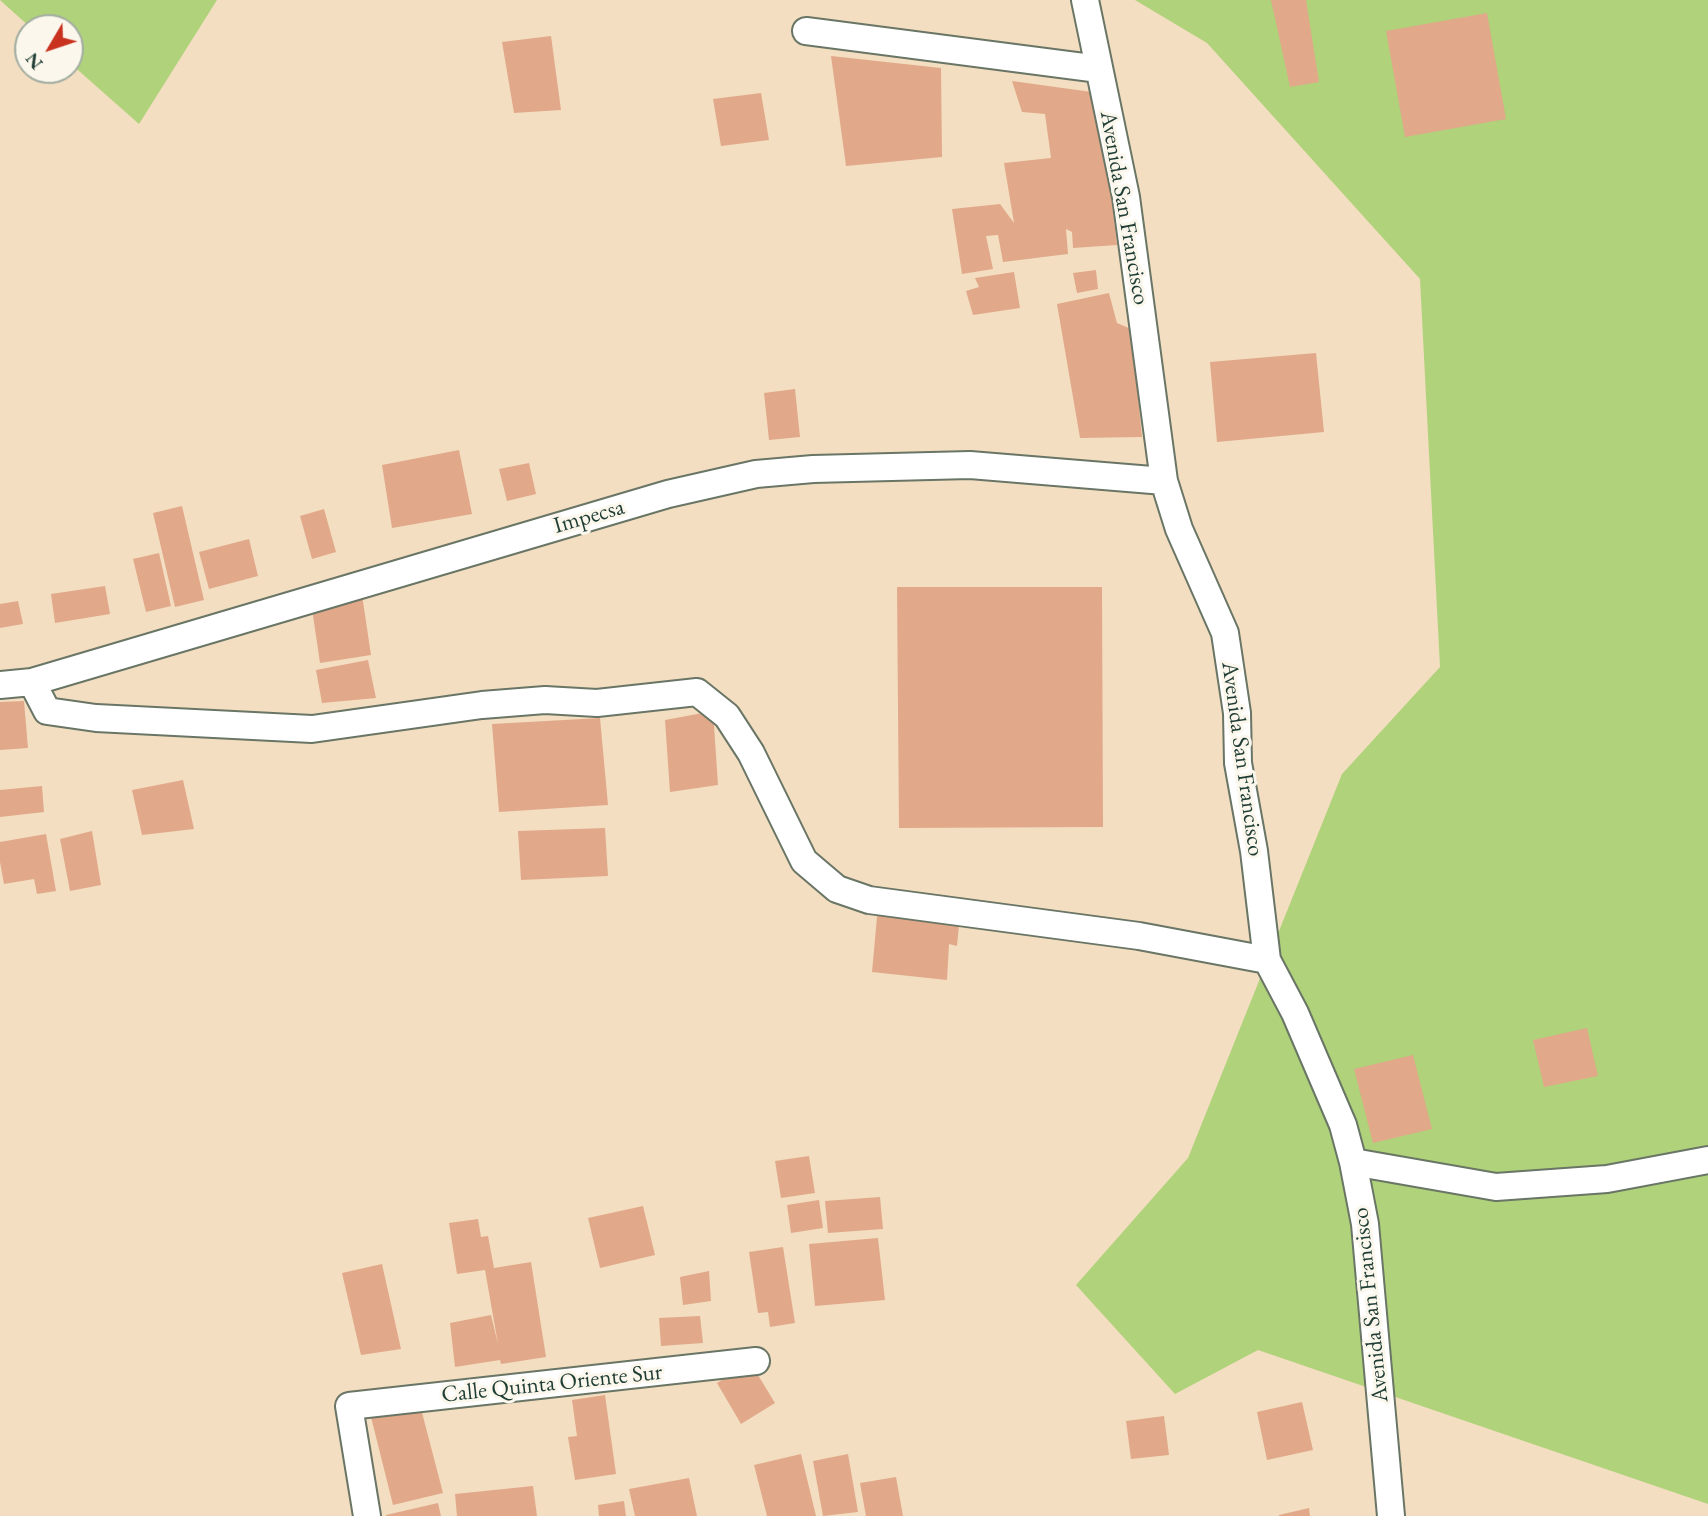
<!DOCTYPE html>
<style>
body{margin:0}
#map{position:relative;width:1708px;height:1516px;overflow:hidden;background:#f3dec1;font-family:"EB Garamond",serif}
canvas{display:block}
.north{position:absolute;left:14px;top:14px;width:70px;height:70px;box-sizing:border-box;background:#fbf7ec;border:2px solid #a3ada2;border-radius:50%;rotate:231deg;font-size:19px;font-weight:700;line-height:28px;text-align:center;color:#1f3d34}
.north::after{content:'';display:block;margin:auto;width:24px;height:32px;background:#c8321e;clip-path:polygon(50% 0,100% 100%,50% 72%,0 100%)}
</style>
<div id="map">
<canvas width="1708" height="1516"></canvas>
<div class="north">N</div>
</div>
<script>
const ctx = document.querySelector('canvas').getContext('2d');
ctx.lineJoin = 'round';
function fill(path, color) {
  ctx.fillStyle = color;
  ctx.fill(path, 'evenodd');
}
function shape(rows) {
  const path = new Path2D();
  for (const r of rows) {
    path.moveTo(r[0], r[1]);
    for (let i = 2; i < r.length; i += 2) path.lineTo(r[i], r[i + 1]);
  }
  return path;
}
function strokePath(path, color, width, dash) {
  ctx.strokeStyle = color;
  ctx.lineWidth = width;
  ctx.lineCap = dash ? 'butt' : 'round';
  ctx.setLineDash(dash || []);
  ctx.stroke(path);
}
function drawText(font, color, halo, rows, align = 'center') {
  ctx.font = font + ' "EB Garamond",serif';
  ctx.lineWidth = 6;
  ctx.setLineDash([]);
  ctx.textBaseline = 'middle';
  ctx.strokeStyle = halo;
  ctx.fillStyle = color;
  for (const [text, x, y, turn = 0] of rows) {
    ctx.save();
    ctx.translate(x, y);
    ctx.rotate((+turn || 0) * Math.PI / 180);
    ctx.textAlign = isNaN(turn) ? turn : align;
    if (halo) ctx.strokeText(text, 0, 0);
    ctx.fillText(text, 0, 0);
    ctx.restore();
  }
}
fill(shape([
 [0,0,217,0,139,124,70,63,70,28,31,28],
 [1135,0,1708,0,1708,1504,1258,1350,1175,1394,1076,1285,1188,1158,1342,774,1440,667,1420,279,1207,43]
]), '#afd27a');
fill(shape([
 [1271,0,1306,0,1319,82,1290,87],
 [1487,13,1506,119,1405,137,1386,31],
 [551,36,561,110,514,113,502,42],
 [831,56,941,68,942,157,846,166],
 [1012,81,1099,93,1117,245,1073,248,1072,232,1066,229,1068,254,1003,262,998,235,986,236,993,269,962,274,952,209,1000,204,1014,223,1004,163,1051,158,1045,114,1022,112],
 [761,93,769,140,721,146,713,99],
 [1096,270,1098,289,1077,293,1073,273],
 [1014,272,1020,308,973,315,966,291,979,287,975,278],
 [1109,293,1117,323,1131,329,1142,437,1080,438,1057,304],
 [1316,353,1324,432,1217,442,1210,362],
 [795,389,800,437,769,440,764,393],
 [459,450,472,514,392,528,382,465],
 [529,463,536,494,507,501,499,469],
 [182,506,204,600,175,607,153,513],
 [324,509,336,552,312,559,300,516],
 [249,539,258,576,209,589,199,552],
 [159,553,171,606,146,612,133,559],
 [105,586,110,614,55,623,51,594],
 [897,587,1102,587,1103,827,899,828],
 [362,595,371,655,320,663,311,602],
 [18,601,23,624,0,628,0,604],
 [368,660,376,698,322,703,316,670],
 [24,701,28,748,0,750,0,702],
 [713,711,718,785,670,792,665,720],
 [600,718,608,805,499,812,492,724],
 [183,780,194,829,142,835,132,790],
 [42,786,44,812,0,817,0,790],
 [605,828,608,876,521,880,518,831],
 [92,831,101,885,70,891,60,839],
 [46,834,56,891,37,894,34,879,4,884,0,862,0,842],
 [878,906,960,914,957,946,949,944,947,980,872,972],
 [1587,1028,1598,1076,1544,1087,1533,1040],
 [1413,1055,1432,1129,1373,1143,1354,1069],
 [809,1156,815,1193,781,1198,775,1161],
 [880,1197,883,1229,828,1233,825,1201],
 [819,1200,823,1228,791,1233,787,1205],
 [643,1206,655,1255,600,1268,588,1218],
 [478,1219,481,1237,488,1236,494,1268,531,1262,546,1357,501,1364,500,1360,455,1367,450,1323,491,1315,498,1344,485,1270,457,1274,449,1223],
 [878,1238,885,1300,815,1306,809,1244],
 [783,1247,795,1323,770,1327,768,1312,758,1313,749,1252],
 [382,1264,401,1349,361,1355,342,1273],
 [709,1271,711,1301,683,1305,680,1277],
 [700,1316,703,1343,661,1346,659,1318],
 [750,1362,775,1403,741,1424,717,1383],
 [605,1395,616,1474,575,1480,568,1437,577,1436,572,1400],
 [419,1401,443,1493,393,1505,370,1413],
 [1302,1402,1313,1450,1267,1460,1257,1412],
 [1164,1416,1169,1455,1131,1459,1126,1421],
 [801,1454,816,1516,767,1516,754,1465],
 [848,1454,858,1512,823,1516,813,1461],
 [896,1477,903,1516,866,1516,860,1483],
 [689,1478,697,1516,635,1516,629,1489],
 [533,1486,537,1516,457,1516,455,1494],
 [624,1501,626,1516,599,1516,598,1505],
 [438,1503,441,1516,386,1516,386,1515],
 [1309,1508,1310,1516,1279,1516,1279,1515]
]), '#e1a989');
const street = shape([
 [1085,0,1126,197,1164,481,1179,529,1225,633,1237,713,1238,763,1254,851,1267,960,1295,1013,1343,1125,1353,1162,1365,1224,1391,1516],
 [806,31,1099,69],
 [32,682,47,711,96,718,312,729,482,705,545,700,597,703,697,692,727,716,751,753,804,861,837,889,869,900,1139,936,1267,960],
 [0,685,32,682,668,494,756,474,813,469,970,465,1164,481],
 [1353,1162,1496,1187,1607,1179,1708,1160],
 [367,1516,349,1406,756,1361]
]);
strokePath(street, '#697565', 30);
strokePath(street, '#fff', 26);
drawText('23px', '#1f3d34', '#fbf7ec', [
 ["Avenida San Francisco",1124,208,80],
 ["Impecsa",589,517,-16],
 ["Avenida San Francisco",1242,759,82],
 ["Avenida San Francisco",1371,1305,-96],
 ["Calle Quinta Oriente Sur",552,1384,-6]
]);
</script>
